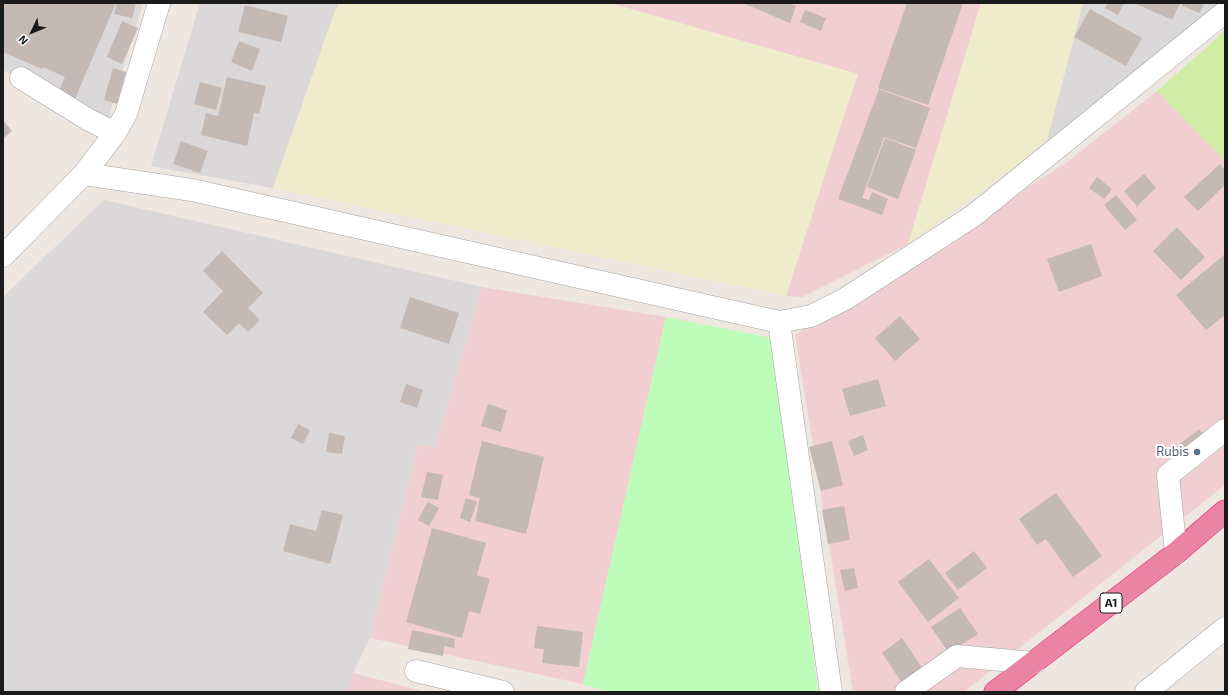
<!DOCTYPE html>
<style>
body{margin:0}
#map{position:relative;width:1228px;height:695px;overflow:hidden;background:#eee7e0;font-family:"Exo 2",sans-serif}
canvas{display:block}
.frame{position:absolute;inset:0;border:4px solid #1b1b1b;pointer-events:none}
.north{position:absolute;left:12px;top:12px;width:40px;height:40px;-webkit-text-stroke:3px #fff;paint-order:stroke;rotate:227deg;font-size:11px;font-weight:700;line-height:16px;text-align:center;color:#1b1b1b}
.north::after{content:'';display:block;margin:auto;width:14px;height:18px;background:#1b1b1b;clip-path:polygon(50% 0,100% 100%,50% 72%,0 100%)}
</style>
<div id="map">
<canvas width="1228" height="695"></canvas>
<div class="frame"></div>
<div class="north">N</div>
</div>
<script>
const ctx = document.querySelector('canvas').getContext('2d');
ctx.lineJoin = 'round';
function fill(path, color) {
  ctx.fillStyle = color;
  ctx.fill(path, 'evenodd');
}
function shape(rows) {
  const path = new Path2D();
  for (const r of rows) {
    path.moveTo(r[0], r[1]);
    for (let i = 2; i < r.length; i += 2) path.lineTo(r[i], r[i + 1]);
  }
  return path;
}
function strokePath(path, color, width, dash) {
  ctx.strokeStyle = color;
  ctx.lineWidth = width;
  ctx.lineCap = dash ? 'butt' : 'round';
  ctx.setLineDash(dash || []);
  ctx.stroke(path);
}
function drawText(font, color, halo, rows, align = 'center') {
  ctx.font = font + ' "Exo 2",sans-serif';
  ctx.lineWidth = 4;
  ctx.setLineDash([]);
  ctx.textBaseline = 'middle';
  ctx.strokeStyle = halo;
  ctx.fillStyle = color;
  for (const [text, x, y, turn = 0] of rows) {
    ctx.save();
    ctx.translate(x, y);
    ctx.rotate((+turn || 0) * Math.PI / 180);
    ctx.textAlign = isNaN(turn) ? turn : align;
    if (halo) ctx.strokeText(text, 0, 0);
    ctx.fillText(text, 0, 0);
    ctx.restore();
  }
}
fill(shape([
 [3,3,143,3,108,119,3,70],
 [200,3,339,3,332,19,273,188,151,166],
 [1083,3,1221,3,1046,144],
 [104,200,482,287,435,448,418,444,370,638,353,673,349,692,3,692,3,297]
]), '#dad8d8');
fill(shape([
 [610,3,981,3,908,244,802,297,786,296,844,115,858,74],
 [1157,91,1225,161,1225,485,964,692,853,692,795,335,1066,163],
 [482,287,666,317,583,684,370,638,418,444,435,448],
 [353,673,426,692,348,692]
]), '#f0ced1');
fill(shape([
 [339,3,610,3,858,74,844,115,786,296,273,188,332,19],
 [981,3,1083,3,1046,144,908,244]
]), '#eeecca');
fill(shape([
 [1225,31,1225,161,1157,91]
]), '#d0eba3');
fill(shape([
 [666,317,772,338,818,692,609,692,583,684]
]), '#bdfcb9');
fill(shape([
 [3,3,116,3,74,101,58,94,65,77,43,67,42,69,3,52],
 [117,3,136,3,132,18,114,14],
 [745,3,788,3,796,6,790,23,745,4],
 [907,3,963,3,928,105,878,88],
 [1108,3,1124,3,1118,15,1105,8],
 [1134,3,1180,3,1172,20],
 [1183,3,1204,3,1200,13,1182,6],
 [245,5,288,16,281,42,238,32],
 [1090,9,1142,38,1126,66,1074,37],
 [805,10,826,18,821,31,800,22],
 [122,21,138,28,122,64,107,57],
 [239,41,260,49,252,71,231,62],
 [113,68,126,72,117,104,104,100],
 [227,77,266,86,259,114,254,113,247,146,201,135,206,113,218,116],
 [200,82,222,88,216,110,194,104],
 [879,89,930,108,916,148,884,137,862,198,869,200,872,192,888,199,882,215,838,199],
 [3,120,12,131,3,139],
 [885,138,916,150,898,199,867,187],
 [181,141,208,151,200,173,173,164],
 [1220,164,1225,170,1225,185,1198,211,1184,197],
 [1144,174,1156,188,1137,206,1124,191],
 [1097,177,1112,189,1104,199,1089,188],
 [1116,195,1137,220,1125,230,1104,205],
 [1177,227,1205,257,1181,280,1153,251],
 [1091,244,1102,276,1059,292,1047,259],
 [222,251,263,293,248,308,260,320,248,332,239,323,227,335,203,312,223,291,203,271],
 [1225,254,1225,315,1206,330,1176,295],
 [410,297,459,313,449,344,400,328],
 [900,316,920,339,895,361,875,338],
 [878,379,886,406,850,416,842,389],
 [406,384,423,390,417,408,400,402],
 [488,404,507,410,501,432,481,426],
 [298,424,310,430,303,444,291,438],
 [1199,429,1217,449,1184,476,1169,453],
 [329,433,345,436,342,454,326,452],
 [863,435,868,450,854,456,848,441],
 [482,441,544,457,526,534,475,521,480,498,469,495],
 [832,441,843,485,821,491,809,447],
 [427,472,443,475,438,500,421,497],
 [1056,493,1102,556,1073,577,1046,539,1037,545,1019,519],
 [466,498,477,502,470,522,460,518],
 [428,502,439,508,429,526,418,520],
 [844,506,850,540,828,544,822,510],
 [322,510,343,515,330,564,283,551,290,524,316,531],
 [432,528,486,543,477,575,490,579,480,614,469,611,462,638,406,622],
 [974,551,987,568,958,590,945,573],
 [929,559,959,598,928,622,898,582],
 [854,568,858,588,845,591,840,570],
 [960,608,978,634,949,653,931,627],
 [537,626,583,632,579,667,542,663,544,649,534,648],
 [412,630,455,639,454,648,444,646,443,656,408,649],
 [902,638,933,684,908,692,882,653]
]), '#c5b9b4');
const minor = shape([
 [21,78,89,120,115,133],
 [84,174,192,190,779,322,811,316,845,299,973,216,1225,12],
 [3,256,84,174,115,133,126,114,159,3],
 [779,322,831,692],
 [1176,553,1168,475,1225,430],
 [416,671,503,692],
 [906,692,957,656,1034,663],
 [1146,692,1225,628]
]);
const highway = shape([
 [995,692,1176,553,1225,511]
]);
strokePath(minor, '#a2a2a2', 23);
strokePath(highway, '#de1b77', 23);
strokePath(minor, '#fff', 22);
strokePath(highway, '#ea83a4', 22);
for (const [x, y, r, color] of [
 [1197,452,4,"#5c6f8a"]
]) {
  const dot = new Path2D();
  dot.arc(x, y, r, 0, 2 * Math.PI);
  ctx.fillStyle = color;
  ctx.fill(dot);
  strokePath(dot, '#fff', 1.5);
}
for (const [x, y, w] of [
 [1111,603,22]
]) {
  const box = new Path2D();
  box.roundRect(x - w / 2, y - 10, w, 20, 3);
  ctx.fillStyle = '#fff';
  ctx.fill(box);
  strokePath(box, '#1b1b1b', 1);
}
drawText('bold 12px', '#1b1b1b', null, [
 ["A1",1111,603]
]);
drawText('13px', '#4e5e75', '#fff', [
 ["Rubis",1189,452]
], 'right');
</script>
